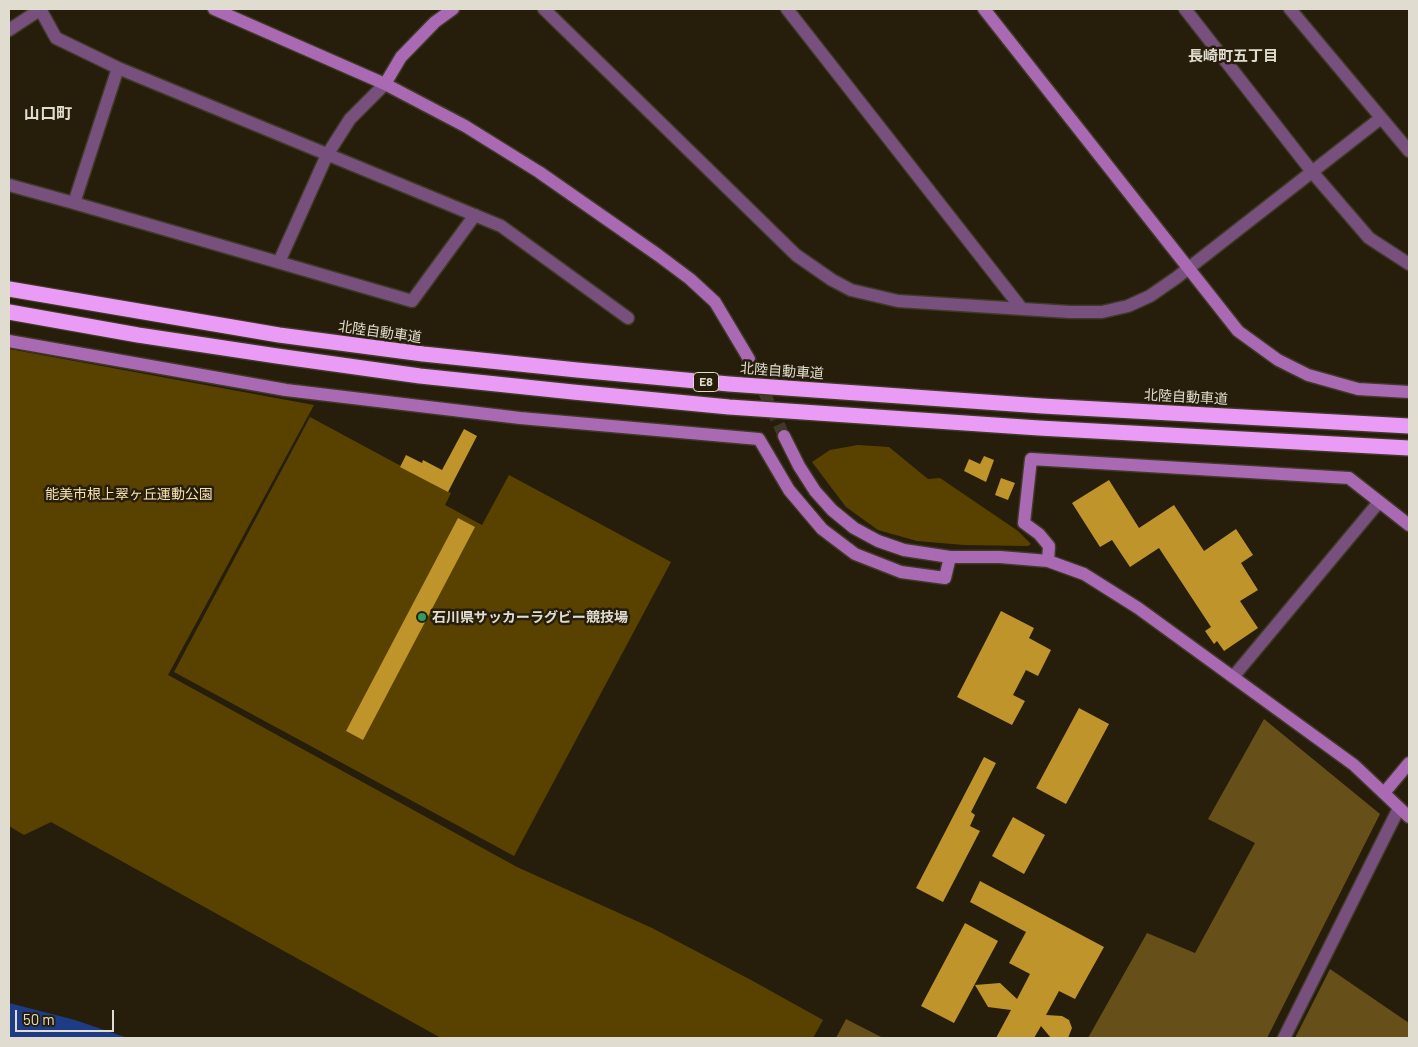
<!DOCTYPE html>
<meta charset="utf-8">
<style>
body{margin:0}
#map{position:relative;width:1418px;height:1047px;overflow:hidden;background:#261e0b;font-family:Barlow,sans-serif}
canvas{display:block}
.frame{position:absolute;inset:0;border:10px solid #e1dcd0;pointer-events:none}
.scale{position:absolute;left:15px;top:1010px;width:99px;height:22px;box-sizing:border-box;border:2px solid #e1dcd0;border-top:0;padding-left:6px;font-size:15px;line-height:18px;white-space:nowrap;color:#e1dcd0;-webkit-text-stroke:4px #261e0b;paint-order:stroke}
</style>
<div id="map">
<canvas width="1418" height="1047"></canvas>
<div class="frame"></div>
<div class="scale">50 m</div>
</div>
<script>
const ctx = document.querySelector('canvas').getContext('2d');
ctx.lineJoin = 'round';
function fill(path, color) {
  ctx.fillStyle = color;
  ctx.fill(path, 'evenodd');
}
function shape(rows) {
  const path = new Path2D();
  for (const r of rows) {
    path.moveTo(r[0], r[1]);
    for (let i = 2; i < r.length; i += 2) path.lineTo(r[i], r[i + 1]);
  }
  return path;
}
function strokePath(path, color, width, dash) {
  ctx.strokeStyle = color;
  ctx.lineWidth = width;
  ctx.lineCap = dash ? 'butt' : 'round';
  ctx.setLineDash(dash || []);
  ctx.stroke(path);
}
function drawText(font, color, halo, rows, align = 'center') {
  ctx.font = font + ' Barlow,"Noto Sans JP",sans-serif';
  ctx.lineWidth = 5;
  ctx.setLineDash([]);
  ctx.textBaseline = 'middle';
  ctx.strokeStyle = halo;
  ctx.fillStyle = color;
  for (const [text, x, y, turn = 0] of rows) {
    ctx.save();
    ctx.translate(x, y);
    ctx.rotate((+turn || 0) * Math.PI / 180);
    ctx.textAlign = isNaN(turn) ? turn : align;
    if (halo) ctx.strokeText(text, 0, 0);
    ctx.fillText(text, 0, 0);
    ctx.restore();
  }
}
fill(shape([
 [9,349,314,405,168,675,517,867,652,928,751,980,823,1020,813,1038,441,1038,51,822,24,835,9,826],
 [310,417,451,493,445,505,482,525,509,475,671,562,514,856,174,672],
 [858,445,889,447,928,479,940,478,1018,531,1031,544,1028,546,964,545,917,541,878,530,846,507,812,462,830,450]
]), '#594200');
fill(shape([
 [1264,719,1380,814,1267,1038,1088,1038,1147,933,1195,953,1255,843,1208,819],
 [1330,969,1409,1023,1409,1038,1295,1038],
 [846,1019,883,1038,836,1038]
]), '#664f19');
fill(shape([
 [9,1003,75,1020,128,1038,9,1038]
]), '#1e3c85');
fill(shape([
 [464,429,477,436,448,492,400,467,406,455,422,463,423,460,442,470],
 [984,456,994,460,986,482,964,471,969,459,980,464],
 [1001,478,1015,483,1008,500,995,495],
 [1109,480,1139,528,1174,505,1204,551,1236,529,1253,555,1241,563,1258,590,1240,601,1258,628,1224,651,1217,641,1214,644,1205,631,1211,627,1159,548,1130,567,1112,540,1100,547,1072,503],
 [458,518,475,527,363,740,346,731],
 [1001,611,1034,628,1029,638,1051,650,1038,676,1026,670,1013,695,1025,701,1012,725,957,697],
 [1079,708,1109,724,1066,804,1036,788],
 [984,757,996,763,971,812,975,815,970,826,980,831,943,902,916,888],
 [1013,817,1045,835,1024,874,992,856],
 [980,881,1104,947,1075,999,1059,991,1046,1015,1062,1016,1069,1020,1072,1028,1068,1038,1051,1038,1041,1026,1034,1038,996,1038,1011,1010,988,1007,975,985,1000,983,1017,999,1030,974,1009,963,1026,932,970,902],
 [965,923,998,941,954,1023,921,1006]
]), '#bf942a');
strokePath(shape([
 [749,359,784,436]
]), '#423a29', 12, [12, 6]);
const street = shape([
 [40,9,56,38,118,68,74,203,412,301,475,215],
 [544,9,796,255,832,280,851,290,898,301,1070,312,1102,312,1128,306,1150,296,1176,278,1381,118],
 [787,9,1022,309],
 [1185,9,1313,173,1369,238,1409,264],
 [1290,9,1409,151],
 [9,30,41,9],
 [118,68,501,226,628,318],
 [9,185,74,203],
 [279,262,327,155,350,119,385,84],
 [1233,677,1379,502],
 [1284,1038,1399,808]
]);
const secondary = shape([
 [214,9,385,84,465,126,539,172,658,255,690,279,715,302,749,359],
 [984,9,1238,331,1278,360,1308,375,1358,389,1409,392],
 [385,84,401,57,435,22,453,9],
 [9,341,286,390,520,418,759,439,789,490,822,529,855,554,901,572,945,578,950,557],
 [784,436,799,466,815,491,832,510,854,528,878,541,904,550,950,557,1000,557,1048,561,1084,574,1138,608,1354,765,1409,817],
 [1048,561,1049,546,1039,534,1024,523,1031,459,1349,478,1409,525],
 [1384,793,1409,763]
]);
const highway = shape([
 [9,289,279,335,423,354,577,370,729,384,1042,406,1409,426],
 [9,312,138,335,277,356,420,376,573,392,729,407,1039,428,1409,448]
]);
strokePath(street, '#403927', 15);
strokePath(secondary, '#403927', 15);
strokePath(highway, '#403927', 18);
strokePath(street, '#77507d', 12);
strokePath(secondary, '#a96ab3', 12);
strokePath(highway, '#ea9bf6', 15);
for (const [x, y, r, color] of [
 [422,617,5,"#2e9e5b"]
]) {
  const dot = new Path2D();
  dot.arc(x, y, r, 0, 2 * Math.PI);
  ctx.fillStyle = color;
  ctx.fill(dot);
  strokePath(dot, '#261e0b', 2);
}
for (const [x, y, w] of [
 [706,382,25]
]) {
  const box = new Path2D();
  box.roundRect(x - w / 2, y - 9.5, w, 19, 4);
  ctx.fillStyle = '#261e0b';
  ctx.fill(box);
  strokePath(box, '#e1dcd0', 1);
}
drawText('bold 12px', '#e1dcd0', null, [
 ["E8",706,382]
]);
drawText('14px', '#e1dcd0', '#261e0b', [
 ["北陸自動車道",380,332,8],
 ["北陸自動車道",782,371,4],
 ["北陸自動車道",1186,397,3]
]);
drawText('14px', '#f6e0b3', '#261e0b', [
 ["能美市根上翠ヶ丘運動公園",129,494]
]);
drawText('bold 14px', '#e1dcd0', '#261e0b', [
 ["石川県サッカーラグビー競技場",432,617]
], 'left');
drawText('bold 15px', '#e1dcd0', '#261e0b', [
 ["長崎町五丁目",1233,56]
]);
drawText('bold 16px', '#e1dcd0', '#261e0b', [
 ["山口町",48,114]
]);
</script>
